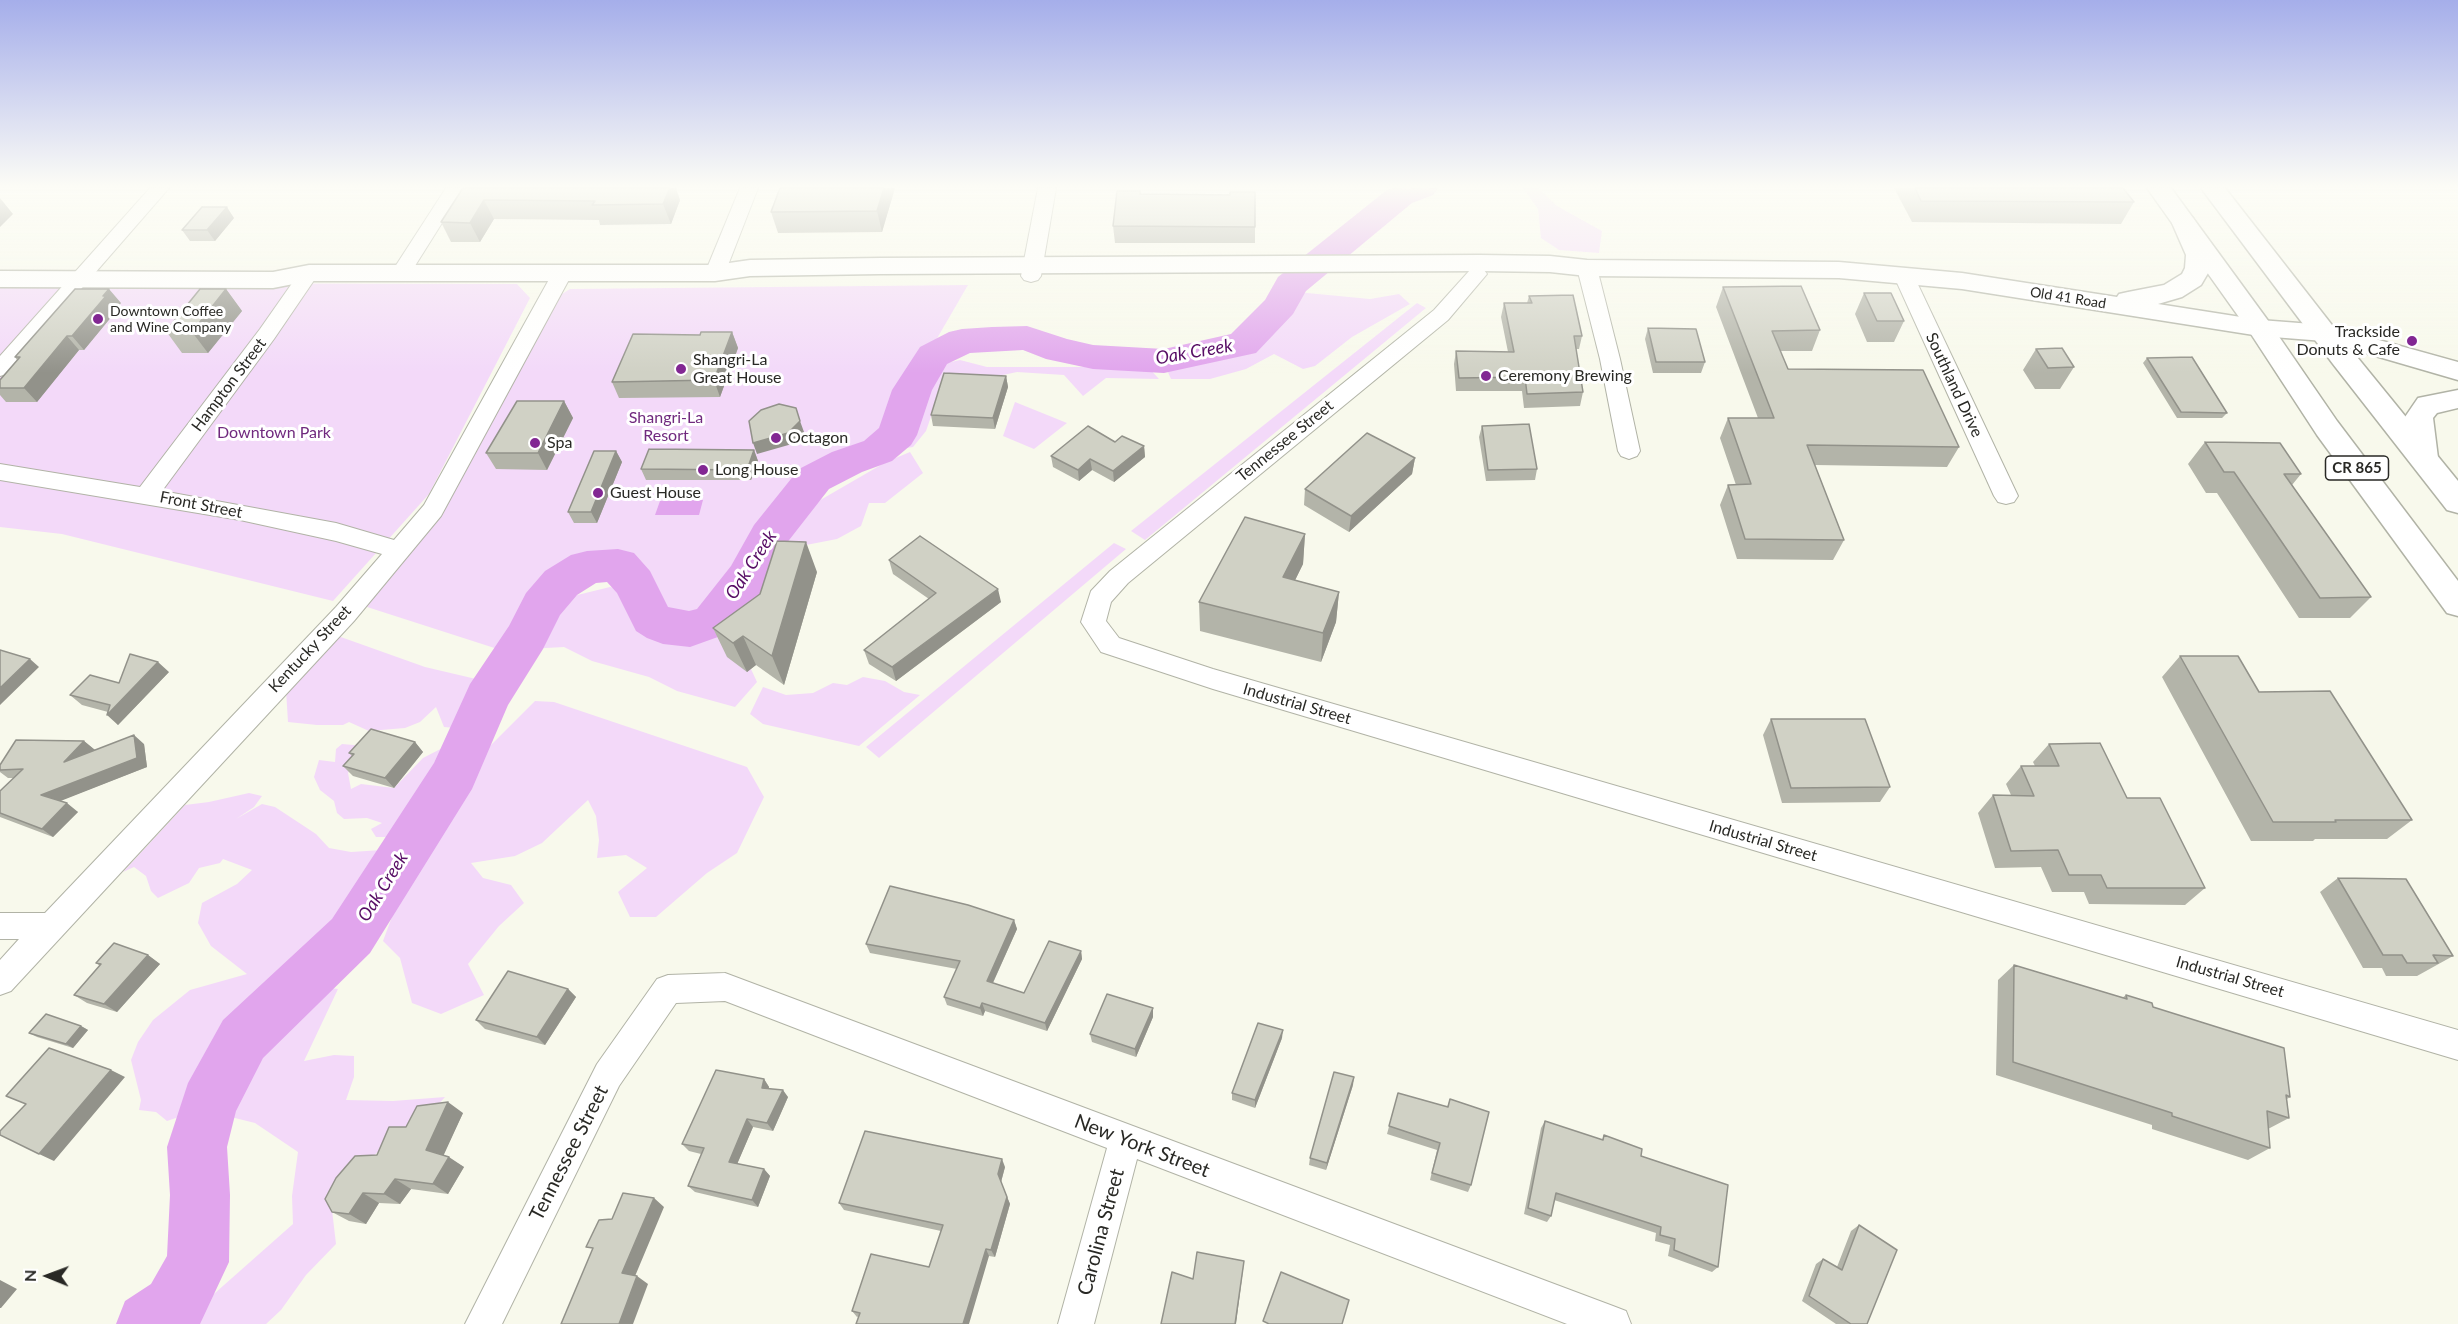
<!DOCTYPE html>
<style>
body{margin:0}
#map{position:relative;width:2458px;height:1324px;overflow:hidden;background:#f8f9ec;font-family:Lato,sans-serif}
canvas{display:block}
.north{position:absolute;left:18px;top:1246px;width:60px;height:60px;-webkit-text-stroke:4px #fff;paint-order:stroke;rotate:271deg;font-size:16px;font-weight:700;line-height:24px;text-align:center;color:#292925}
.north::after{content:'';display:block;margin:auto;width:21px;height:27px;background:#292925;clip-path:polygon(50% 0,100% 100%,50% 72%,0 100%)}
</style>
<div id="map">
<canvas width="2458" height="1324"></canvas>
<div class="north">N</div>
</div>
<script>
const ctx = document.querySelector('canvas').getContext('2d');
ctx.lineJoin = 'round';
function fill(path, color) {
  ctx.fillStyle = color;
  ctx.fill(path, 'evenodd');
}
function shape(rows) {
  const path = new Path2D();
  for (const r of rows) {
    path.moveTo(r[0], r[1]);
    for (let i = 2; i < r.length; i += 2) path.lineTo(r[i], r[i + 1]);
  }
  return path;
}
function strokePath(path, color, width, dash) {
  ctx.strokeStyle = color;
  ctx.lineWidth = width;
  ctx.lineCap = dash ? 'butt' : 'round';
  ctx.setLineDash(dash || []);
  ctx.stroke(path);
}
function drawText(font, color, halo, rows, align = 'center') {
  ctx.font = font + ' Lato,sans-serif';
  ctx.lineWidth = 6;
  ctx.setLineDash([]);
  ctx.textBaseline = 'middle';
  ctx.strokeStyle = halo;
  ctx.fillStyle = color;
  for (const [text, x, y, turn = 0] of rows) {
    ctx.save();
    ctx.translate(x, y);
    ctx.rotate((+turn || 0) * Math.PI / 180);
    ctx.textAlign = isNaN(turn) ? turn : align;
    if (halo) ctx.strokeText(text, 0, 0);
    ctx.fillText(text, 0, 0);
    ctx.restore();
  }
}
fill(shape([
 [1523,188,1538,188,1557,206,1602,231,1599,253,1559,250,1541,238,1538,209],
 [0,283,517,284,530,298,429,494,333,601,62,534,0,527],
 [968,285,906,392,894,433,863,450,804,477,757,538,740,578,707,619,688,623,668,622,660,616,642,581,623,560,583,564,557,580,535,607,510,653,364,606,431,529,446,508,554,299,570,289],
 [1297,292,1370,299,1399,294,1410,304,1352,337,1315,366,1303,369,1274,354,1246,369,1210,379,1171,379,1167,370,1175,364,1226,352,1257,340],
 [1417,303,1426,308,1145,540,1131,531],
 [960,360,987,367,1148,367,1159,379,1106,378,1083,396,1064,375,1017,372,975,381,936,402,926,431,913,447,900,449,913,408,938,365],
 [1015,402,1067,423,1034,449,1003,436],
 [910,452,923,473,885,503,869,503,861,526,837,539,806,545,744,654,757,682,735,707,677,691,649,677,592,661,564,647,528,649,540,624,561,599,610,587,628,591,634,611,646,629,698,635,727,612,750,586,759,555,767,540,800,517,810,506,886,462],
 [1114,543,1126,549,879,758,866,747],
 [338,636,425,667,476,679,466,729,444,727,436,707,420,722,405,728,369,731,349,722,343,725,317,725,288,722,286,690],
 [863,677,885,681,904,692,920,695,859,746,763,724,750,714,763,687,786,695,813,693,833,683,847,685],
 [535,701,554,702,747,767,764,797,737,853,707,873,656,917,630,917,618,892,647,868,626,855,597,858,599,840,596,816,588,800,542,843,515,856,471,863,483,878,511,885,524,903,499,926,468,964,484,995,441,1014,412,1003,400,958,383,941,399,898,446,820,466,774,489,747],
 [454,742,456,750,446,766,437,773,434,786,420,803,411,808,416,825,402,837,376,837,371,829,382,823,367,818,344,819,337,813,334,801,320,790,314,777,319,760,335,762,336,749,342,744,365,746,348,773,351,789,361,784,394,788,423,758],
 [249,793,262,796,254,807,236,819,262,804,275,807,316,834,329,848,351,852,382,850,391,862,351,911,330,932,238,1011,236,1030,199,1110,167,1121,156,1112,139,1110,141,1100,131,1060,138,1042,153,1020,190,990,247,974,211,946,198,923,202,903,237,884,252,870,223,859,220,863,199,868,189,883,158,898,151,891,146,876,134,867,123,872,185,805,209,802],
 [322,987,338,989,304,1061,334,1055,354,1056,354,1077,346,1100,393,1101,445,1097,420,1125,386,1144,357,1172,332,1210,336,1244,306,1275,281,1310,266,1324,180,1324,293,1224,292,1196,298,1152,255,1123,231,1117,219,1101,234,1066,280,1016]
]), '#f3d9f9');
fill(shape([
 [703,500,699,515,655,515,660,501]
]), '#e1a5ed');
fill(shape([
 [1438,188,1433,195,1412,203,1306,291,1293,314,1256,353,1164,373,1093,369,1046,359,1023,350,970,353,947,364,932,390,917,435,911,445,892,461,862,472,829,489,786,544,764,589,729,633,690,647,663,644,647,638,636,631,617,593,607,582,596,583,577,595,560,615,543,649,508,705,472,789,370,953,263,1058,236,1111,227,1147,230,1195,229,1262,200,1324,116,1324,125,1301,151,1284,167,1256,170,1195,167,1147,188,1083,223,1020,332,919,434,763,470,684,509,626,526,593,545,571,571,555,587,551,618,549,634,553,650,571,668,607,689,611,697,609,731,566,754,525,799,469,832,452,864,441,879,428,892,390,920,347,949,332,962,329,992,327,1027,326,1067,339,1093,345,1164,349,1231,334,1265,300,1278,277,1388,189,1438,188]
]), '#e1a5ed');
const street = shape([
 [150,188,169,188,7,374,0,376,0,356,150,188],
 [446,188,464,188,408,277,394,277,391,273,446,188],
 [740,188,758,188,725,273,722,277,708,277,705,273,740,188],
 [1038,188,1056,188,1041,276,1038,280,1031,282,1024,280,1021,276,1038,188],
 [1587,262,1594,264,1597,268,1620,359,1640,451,1637,456,1629,459,1621,456,1618,451,1600,359,1577,268,1580,264,1587,262],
 [309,267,316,269,319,273,274,339,162,491,336,523,394,540,424,505,552,274,555,270,562,268,569,270,572,274,441,516,354,621,11,991,0,995,0,960,19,939,0,939,0,913,45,913,336,607,382,554,336,541,240,520,0,480,0,464,140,487,260,329,302,269,309,267],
 [1477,268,1484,270,1487,274,1448,320,1128,583,1111,602,1106,621,1119,638,1213,669,2458,1030,2458,1060,1213,689,1101,652,1081,622,1091,591,1110,571,1434,310,1470,270,1477,268],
 [1903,268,1910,270,1913,274,2018,496,2014,502,2006,504,1998,502,1994,496,1893,274,1896,270,1903,268],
 [725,973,1613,1306,1626,1311,1631,1324,1567,1324,1137,1159,1094,1324,1058,1324,1107,1148,725,1001,676,1003,619,1086,502,1324,465,1324,597,1064,657,979,668,975,725,973]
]);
const secondary = shape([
 [2184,216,2193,218,2196,223,2212,255,2211,268,2201,285,2182,297,2158,304,2260,320,2325,325,2458,362,2458,380,2324,341,2260,336,1962,289,1839,278,1587,276,1550,272,1480,271,880,274,750,276,715,281,309,281,273,288,0,287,0,271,273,272,309,265,715,265,750,260,880,258,1480,255,1550,256,1587,260,1839,262,1962,273,2117,297,2119,294,2128,292,2164,285,2182,274,2185,268,2186,255,2172,223,2175,218,2184,216],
 [2458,390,2458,408,2437,413,2433,418,2438,458,2433,465,2423,468,2413,465,2408,458,2405,436,2405,417,2418,398,2458,390]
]);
const primary = shape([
 [2147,188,2171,188,2269,322,2337,421,2458,581,2458,616,2447,613,2317,435,2251,334,2147,188],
 [2201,188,2225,188,2353,352,2458,481,2458,513,2447,510,2333,364,2201,188]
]);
strokePath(street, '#b1b3a6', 2);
strokePath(secondary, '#b1b3a6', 3);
strokePath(primary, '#b1b3a6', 3);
fill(street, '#fff');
fill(secondary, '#fff');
fill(primary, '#fff');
fill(shape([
 [463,188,680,200,671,224,600,225,599,220,494,219,480,242,451,242,441,222],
 [780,188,895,188,882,232,778,233,771,212],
 [1894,188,2123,188,2134,202,2121,224,1912,222],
 [1255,192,1255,243,1115,243,1113,226,1141,194,1230,195],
 [234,218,215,241,190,241,182,230],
 [1723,287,1820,330,1812,351,1780,351,1788,369,1959,447,1947,467,1815,465,1844,540,1833,560,1737,559,1720,505,1728,485,1736,485,1720,438,1728,418,1758,418,1716,307],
 [226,289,242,311,208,353,182,353,166,331],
 [1864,293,1904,321,1894,342,1867,342,1855,314],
 [1529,296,1582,336,1579,349,1576,349,1583,392,1580,406,1524,408,1522,391,1456,391,1454,364,1456,351,1508,352,1501,317,1504,303,1527,303],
 [121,303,116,309,117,310,84,350,79,350,37,402,6,402,0,395,0,380,17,360,15,357],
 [1648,328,1705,362,1701,373,1653,373,1645,339],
 [732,332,738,348,720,397,619,398,612,382,700,335],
 [2036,349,2074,367,2060,389,2035,389,2023,370],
 [2147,358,2227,413,2222,418,2177,418,2143,363],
 [1006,376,1008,387,995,429,933,426,931,415],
 [564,401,573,418,547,470,496,469,486,453],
 [1482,426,1537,469,1535,480,1486,481,1479,437],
 [1115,442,1144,446,1145,457,1114,482,1092,470,1079,481,1053,467,1051,456],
 [2205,442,2301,474,2292,485,2371,597,2350,618,2299,618,2217,493,2206,493,2188,464],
 [754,450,758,461,751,480,646,480,641,469],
 [616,451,622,462,597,523,574,523,568,512],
 [1415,458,1412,474,1349,532,1304,505,1305,489],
 [1305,534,1303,564,1295,580,1339,592,1336,622,1321,662,1200,631,1199,602],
 [889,560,1001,602,896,681,869,664,864,650,929,599,893,574],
 [817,572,784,685,756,665,747,672,727,657,713,628],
 [2180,656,2259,692,2412,820,2387,839,2315,839,2313,841,2251,841,2162,677],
 [169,672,118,725,108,712,82,705,70,695],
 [1771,719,1890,787,1880,802,1782,803,1763,735],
 [84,741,95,750,144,744,147,767,59,801,78,812,53,837,0,817,0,791,14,778,8,778,0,772,0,765],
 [415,742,423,752,394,788,353,776,343,766,352,756,349,753],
 [2049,744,2127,798,2205,888,2185,905,2089,904,2084,892,2052,892,2041,867,1995,868,1978,813,1993,795,2011,795,2006,784,2021,766,2035,766,2033,762],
 [2338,878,2453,956,2417,976,2386,976,2382,968,2363,968,2320,892],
 [1014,920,1017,929,993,983,1024,993,1081,951,1082,959,1047,1031,985,1011,983,1016,947,1005,944,997,957,969,870,953,866,944],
 [148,955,160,964,117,1012,87,1003,74,995,100,966,96,963],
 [2014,965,2122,998,2126,995,2153,1007,2290,1097,2287,1099,2289,1118,2268,1129,2270,1148,2248,1160,2152,1129,2152,1125,1996,1075,1998,980],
 [568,989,576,997,545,1045,485,1029,476,1020],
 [1153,1017,1136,1057,1092,1042,1090,1034],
 [81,1026,88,1030,73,1048,37,1037,29,1033],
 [1282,1038,1255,1108,1232,1100,1232,1093],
 [764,1079,769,1087,769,1088,788,1097,773,1131,753,1127,737,1164,764,1169,770,1176,758,1207,695,1192,688,1186,701,1154,689,1151,682,1144],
 [1353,1085,1326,1170,1309,1165,1310,1158],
 [1398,1093,1447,1107,1450,1099,1471,1185,1468,1192,1430,1180,1437,1150,1387,1134],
 [463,1113,443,1155,464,1167,448,1194,411,1189,400,1204,379,1203,366,1224,349,1221,332,1212,377,1155,406,1127],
 [1545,1121,1602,1140,1604,1135,1641,1156,1718,1267,1712,1272,1668,1256,1670,1245,1655,1241,1656,1233,1554,1200,1551,1216,1547,1222,1524,1214,1541,1128],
 [1005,1167,1001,1182,1010,1204,995,1257,989,1256,857,1317,852,1311,929,1267,941,1231,844,1210,839,1203],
 [1859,1225,1867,1324,1836,1324,1802,1301,1816,1264,1823,1259,1837,1267,1851,1231]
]), '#b3b4a9');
fill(shape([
 [670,188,676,188,680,200,671,224,663,204],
 [884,188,895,188,882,232,877,211],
 [0,198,13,214,0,227],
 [484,200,494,219,480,242,470,223],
 [227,207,234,218,215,241,207,230],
 [109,289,121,303,116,309,117,310,84,350,72,336],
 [226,289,242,311,208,353,192,332],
 [732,332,738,348,720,397,714,380],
 [67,336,79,350,37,402,24,388],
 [1006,376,1008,387,995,429,993,418],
 [564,401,573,418,547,470,538,453],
 [800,421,804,432,792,444,757,454,753,443],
 [1144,446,1145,457,1114,482,1113,471],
 [754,450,758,461,751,480,747,470],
 [616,451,622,462,597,523,591,512],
 [1415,458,1412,474,1349,532,1351,516],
 [1090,459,1092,470,1079,481,1078,470],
 [1305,534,1303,564,1282,607,1283,577],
 [806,542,817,572,784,685,772,656],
 [998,589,1001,602,896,681,892,667],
 [1339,592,1336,622,1321,662,1323,633],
 [743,636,756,665,747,672,733,643],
 [30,659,39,667,0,705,0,688],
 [158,662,169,672,118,725,107,715],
 [134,735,144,744,147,767,53,804,41,795],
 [84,741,95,750,64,762],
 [415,742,423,752,394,788,385,778],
 [67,803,78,812,53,837,42,829],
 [1014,920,1017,929,990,989,987,981],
 [1081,951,1082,959,1047,1031,1045,1023],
 [148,955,160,964,117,1012,104,1004],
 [568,989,576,997,545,1045,537,1037],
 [982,1003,985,1011,983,1016,980,1008],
 [1153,1008,1153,1017,1136,1057,1135,1049],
 [81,1026,88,1030,73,1048,66,1044],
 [1283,1030,1282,1038,1255,1108,1255,1100],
 [111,1070,125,1077,54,1161,39,1154],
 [1354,1077,1353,1085,1326,1170,1327,1163],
 [764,1079,769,1087,767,1095,762,1088],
 [783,1090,788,1097,773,1131,767,1123],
 [448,1102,463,1113,441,1161,426,1150],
 [747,1119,753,1127,735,1169,729,1162],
 [449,1157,464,1167,448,1194,433,1184],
 [1002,1159,1005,1167,1001,1182,1010,1204,995,1257,991,1250,998,1174],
 [764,1169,770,1176,758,1207,752,1200],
 [395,1179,411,1189,400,1204,384,1194],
 [363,1193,379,1203,366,1224,349,1214],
 [654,1198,664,1207,633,1281,622,1273],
 [986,1249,989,1256,969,1324,963,1324],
 [1244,1261,1243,1270,1236,1324,1235,1324],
 [637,1276,648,1284,633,1324,619,1324],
 [0,1280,17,1289,1,1308,0,1308]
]), '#92928a');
const building = shape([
 [463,188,670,188,663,204,592,205,595,201,484,200,470,223,441,222,463,188],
 [780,188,884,188,877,211,771,212,780,188],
 [1915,188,2123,188,2134,202,1921,201,1915,188],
 [1117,191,1140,191,1140,194,1230,195,1230,192,1255,192,1255,227,1113,226,1117,191],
 [202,207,227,207,207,230,182,230,202,207],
 [1801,286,1820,330,1772,331,1788,369,1923,370,1959,447,1807,445,1844,540,1745,539,1728,485,1751,484,1728,418,1774,418,1723,287,1801,286],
 [75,289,109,289,103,296,106,296,72,336,67,336,24,388,0,388,0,380,20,357,15,357,75,289],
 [200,289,226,289,192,332,166,331,200,289],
 [1864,293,1891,293,1904,321,1877,321,1864,293],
 [1573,295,1582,336,1574,336,1583,392,1527,394,1525,377,1459,378,1456,351,1514,352,1504,303,1532,303,1529,296,1573,295],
 [1648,328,1696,329,1705,362,1656,362,1648,328],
 [701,332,732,332,714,380,612,382,633,334,700,335,701,332],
 [2062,348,2074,367,2048,368,2036,349,2062,348],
 [2192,357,2227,413,2181,412,2147,358,2192,357],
 [944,373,1006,376,993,418,931,415,944,373],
 [517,401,564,401,538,453,486,453,517,401],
 [779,404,796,408,800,421,788,433,753,443,749,421,761,410,779,404],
 [1529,424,1537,469,1488,470,1482,426,1529,424],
 [1088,426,1115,442,1122,436,1144,446,1113,471,1090,459,1078,470,1051,456,1088,426],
 [1367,433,1415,458,1351,516,1305,489,1367,433],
 [2205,442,2280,443,2301,474,2284,474,2371,597,2320,598,2234,472,2224,472,2205,442],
 [649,449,754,450,747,470,641,469,649,449],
 [594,451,616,451,591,512,568,512,594,451],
 [1245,517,1305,534,1283,577,1339,592,1323,633,1199,602,1245,517],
 [920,536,998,589,892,667,864,650,936,593,889,560,920,536],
 [777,541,806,542,772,656,743,636,733,643,713,628,760,594,777,541],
 [0,650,30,659,0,688,0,650],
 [130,654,158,662,107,715,110,705,70,695,90,675,119,683,130,654],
 [2180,656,2238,656,2259,692,2330,691,2412,820,2335,820,2336,822,2273,822,2180,656],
 [1771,719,1865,719,1890,787,1791,788,1771,719],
 [371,729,415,742,385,778,343,766,354,754,349,753,371,729],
 [134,735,137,758,41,795,67,803,42,829,0,813,0,791,23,769,0,770,0,765,16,740,84,741,64,762,134,735],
 [2100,743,2127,798,2160,798,2205,888,2107,888,2101,875,2069,875,2058,850,2011,851,1993,795,2034,796,2021,766,2059,766,2049,744,2100,743],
 [2338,878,2406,879,2453,956,2433,955,2438,963,2407,963,2402,955,2383,955,2338,878],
 [890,886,968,905,1014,920,987,981,1024,993,1049,941,1081,951,1045,1023,982,1003,980,1008,944,997,960,961,866,944,890,886],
 [114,943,148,955,104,1004,74,995,101,964,96,963,114,943],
 [2014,965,2127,999,2126,995,2152,1003,2153,1007,2284,1048,2290,1097,2286,1095,2289,1118,2267,1111,2270,1148,2172,1116,2172,1113,2013,1062,2014,965],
 [508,971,568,989,537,1037,476,1020,508,971],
 [1107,994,1153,1008,1135,1049,1090,1034,1107,994],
 [46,1014,81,1026,66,1044,29,1033,46,1014],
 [1258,1023,1283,1030,1255,1100,1232,1093,1258,1023],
 [49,1048,111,1070,39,1154,0,1135,0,1131,26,1104,6,1096,49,1048],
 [716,1070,764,1079,762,1088,783,1090,767,1123,747,1119,729,1162,764,1169,752,1200,688,1186,704,1148,682,1144,716,1070],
 [1334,1072,1354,1077,1327,1163,1310,1158,1334,1072],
 [1398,1093,1448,1107,1450,1099,1489,1112,1471,1185,1432,1173,1440,1143,1389,1126,1398,1093],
 [448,1102,426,1150,449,1157,433,1184,395,1179,384,1194,363,1193,349,1214,332,1212,325,1199,336,1178,355,1156,377,1155,389,1127,406,1127,417,1106,448,1102],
 [1545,1121,1603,1140,1604,1135,1642,1149,1641,1156,1728,1185,1718,1267,1674,1250,1675,1239,1660,1235,1661,1227,1556,1193,1551,1216,1528,1208,1545,1121],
 [865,1131,1002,1159,998,1174,1007,1197,991,1250,986,1249,963,1324,856,1324,860,1313,852,1311,871,1254,929,1267,943,1225,839,1203,865,1131],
 [623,1193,654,1198,622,1273,637,1276,619,1324,561,1324,593,1248,586,1247,599,1220,612,1219,623,1193],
 [1859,1225,1897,1250,1867,1324,1851,1324,1809,1296,1823,1259,1842,1270,1859,1225],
 [1197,1252,1244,1261,1235,1324,1161,1324,1172,1272,1193,1279,1197,1252],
 [1281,1272,1349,1300,1342,1324,1269,1324,1263,1321,1281,1272]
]);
fill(building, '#d0d1c5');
strokePath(building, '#92928a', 1.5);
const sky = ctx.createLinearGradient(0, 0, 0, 373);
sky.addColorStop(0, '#a5aeea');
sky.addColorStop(0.5, '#fcfcf6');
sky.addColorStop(1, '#fcfcf600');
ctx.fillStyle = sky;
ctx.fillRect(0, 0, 2458, 373);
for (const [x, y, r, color] of [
 [98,319,6,"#822793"],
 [2412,341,6,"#822793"],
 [681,369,6,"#822793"],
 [1486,376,6,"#822793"],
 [776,438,6,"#822793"],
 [535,443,6,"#822793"],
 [703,470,6,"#822793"],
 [598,493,6,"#822793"]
]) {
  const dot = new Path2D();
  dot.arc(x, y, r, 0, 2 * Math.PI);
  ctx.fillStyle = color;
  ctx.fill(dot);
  strokePath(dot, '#fff', 2);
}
drawText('14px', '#292925', '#fff', [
 ["Old 41 Road",2068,298,9]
]);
drawText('14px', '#292925', '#fff', [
 ["Downtown Coffee",110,311],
 ["and Wine Company",110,327]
], 'left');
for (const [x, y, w] of [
 [2357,468,63]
]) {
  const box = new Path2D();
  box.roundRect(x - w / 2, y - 12, w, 24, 4.5);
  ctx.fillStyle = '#fff';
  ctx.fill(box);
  strokePath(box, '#292925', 1.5);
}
drawText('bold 15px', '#292925', null, [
 ["CR 865",2357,468]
]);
drawText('16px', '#292925', '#fff', [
 ["Trackside",2400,332,"right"],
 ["Donuts & Cafe",2400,350,"right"],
 ["Shangri-La",693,360],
 ["Great House",693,378],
 ["Ceremony Brewing",1498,376],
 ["Octagon",788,438],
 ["Spa",547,443],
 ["Long House",715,470],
 ["Guest House",610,493]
], 'left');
drawText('16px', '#292925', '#fff', [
 ["Hampton Street",229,385,-53],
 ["Southland Drive",1954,385,65],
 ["Tennessee Street",1285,441,-39],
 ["Front Street",201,505,11],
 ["Kentucky Street",310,649,-47],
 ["Industrial Street",1297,704,16],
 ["Industrial Street",1763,841,16],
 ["Industrial Street",2230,977,16]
]);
drawText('16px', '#70297e', '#fff', [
 ["Shangri-La",666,418],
 ["Resort",666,436],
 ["Downtown Park",274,433]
]);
drawText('italic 18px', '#570d65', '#fff', [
 ["Oak Creek",1194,352,-10],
 ["Oak Creek",751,565,-57],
 ["Oak Creek",383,887,-58]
]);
drawText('20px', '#292925', '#fff', [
 ["New York Street",1142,1146,21],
 ["Tennessee Street",569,1153,-63],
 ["Carolina Street",1101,1232,-75]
]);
</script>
